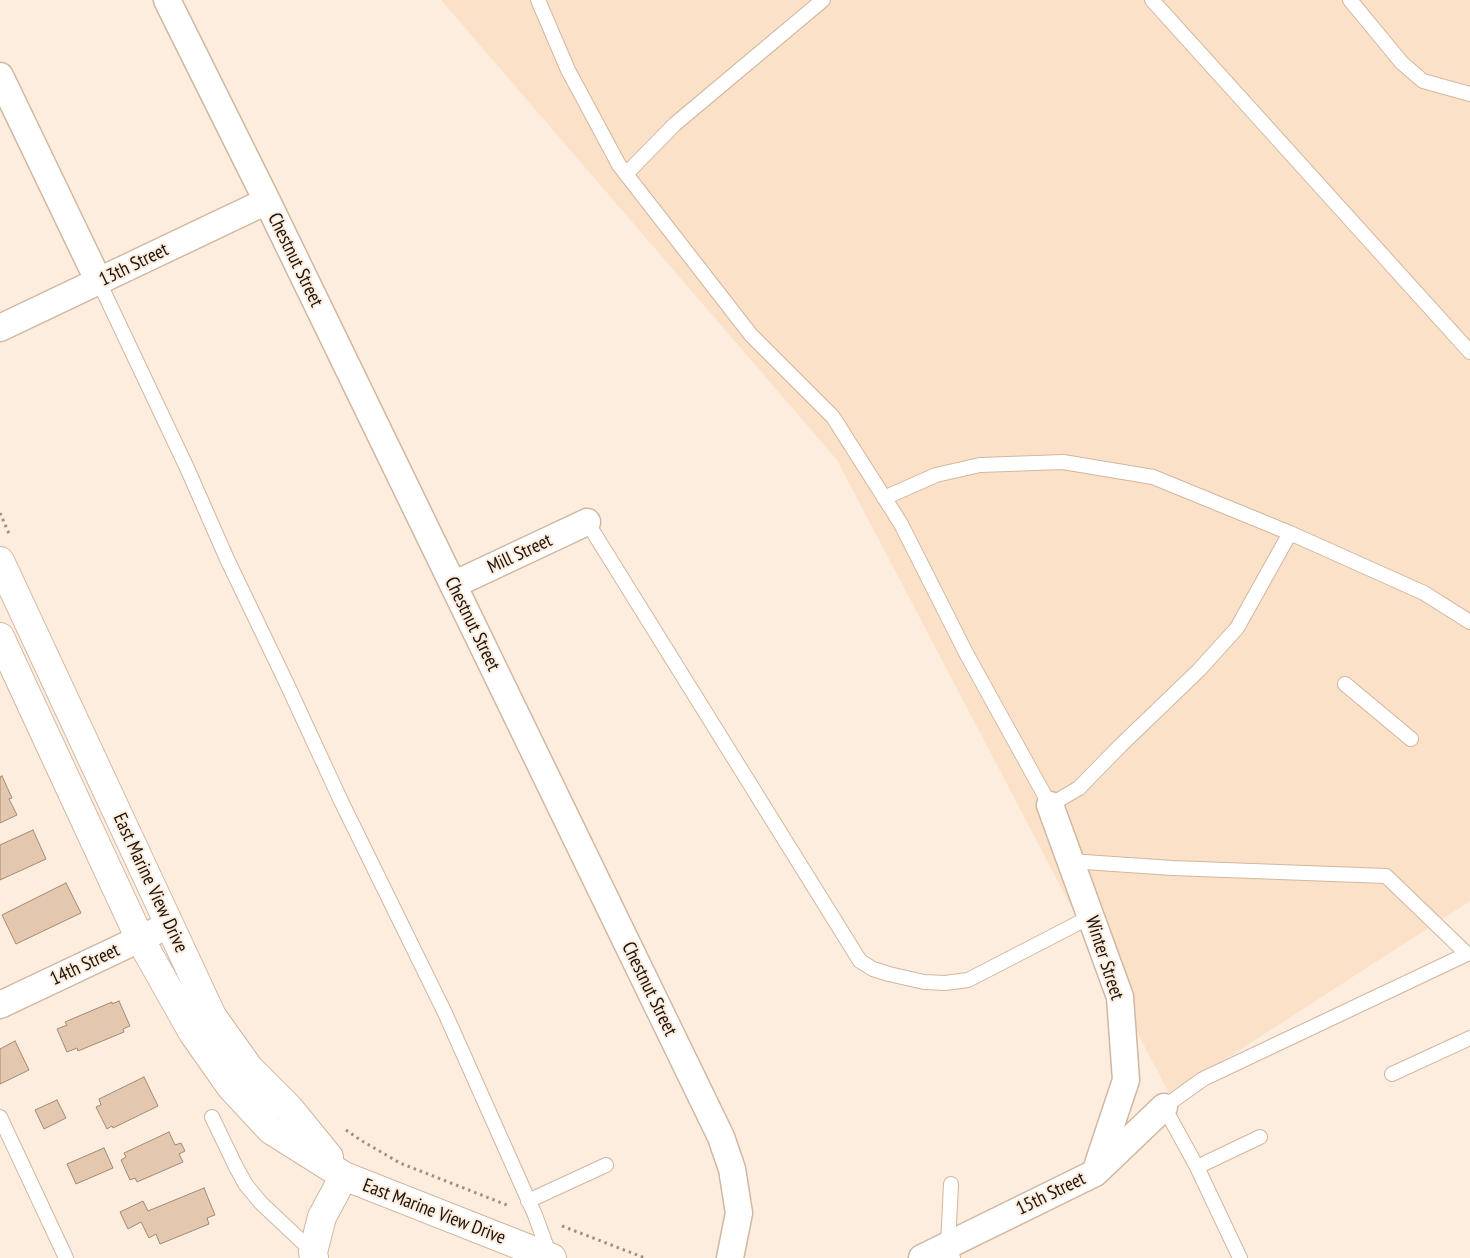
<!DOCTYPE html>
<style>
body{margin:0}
canvas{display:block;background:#fdedde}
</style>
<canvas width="1470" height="1258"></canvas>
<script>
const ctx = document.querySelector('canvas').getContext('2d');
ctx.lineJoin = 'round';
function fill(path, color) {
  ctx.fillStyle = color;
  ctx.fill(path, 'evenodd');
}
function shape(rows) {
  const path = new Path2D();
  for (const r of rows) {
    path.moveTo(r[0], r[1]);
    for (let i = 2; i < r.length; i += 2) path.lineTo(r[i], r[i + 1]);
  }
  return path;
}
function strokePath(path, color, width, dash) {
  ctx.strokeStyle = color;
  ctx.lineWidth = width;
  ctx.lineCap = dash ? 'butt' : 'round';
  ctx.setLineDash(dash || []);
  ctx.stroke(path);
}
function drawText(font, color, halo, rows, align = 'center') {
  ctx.font = font + ' "PT Sans Narrow",sans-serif';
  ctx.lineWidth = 4;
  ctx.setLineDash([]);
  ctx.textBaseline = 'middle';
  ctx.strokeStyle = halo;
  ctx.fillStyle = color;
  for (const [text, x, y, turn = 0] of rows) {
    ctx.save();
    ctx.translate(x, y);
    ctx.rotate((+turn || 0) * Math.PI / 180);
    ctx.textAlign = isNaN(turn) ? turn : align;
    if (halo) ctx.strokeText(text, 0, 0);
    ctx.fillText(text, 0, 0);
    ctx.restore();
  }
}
fill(shape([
 [441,0,1470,0,1470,901,1170,1095,837,460]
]), '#fbe1c8');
const building = shape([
 [2,776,12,798,9,799,17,815,0,823,0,777,2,776],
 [33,830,46,859,0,880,0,845,33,830],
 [66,883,81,913,16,944,2,915,66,883],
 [119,1001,130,1026,123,1029,124,1032,78,1051,77,1048,67,1052,57,1029,67,1025,65,1022,112,1002,112,1004,119,1001],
 [15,1041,29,1070,0,1084,0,1049,15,1041],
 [144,1077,158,1106,113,1128,112,1126,107,1129,96,1107,101,1105,99,1099,144,1077],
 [57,1100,66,1118,44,1129,35,1110,57,1100],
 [169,1132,175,1145,181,1143,185,1151,179,1154,183,1162,137,1182,135,1178,130,1180,121,1160,126,1157,124,1153,169,1132],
 [104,1148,113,1168,76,1184,67,1164,104,1148],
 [204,1188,215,1215,207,1218,209,1224,160,1244,156,1234,149,1238,141,1222,128,1229,120,1212,143,1201,148,1211,204,1188]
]);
fill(building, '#e3c8af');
strokePath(building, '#a28972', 1);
const service = shape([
 [538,0,568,70,619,165,751,335,833,417,901,524,966,653,1050,805,1079,788,1120,746,1199,670,1237,628,1290,533],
 [1152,0,1470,352],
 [1350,0,1402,63,1423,81,1470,94],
 [626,174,675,124,823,0],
 [99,282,187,468,227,559,286,682,341,801,445,1013,535,1215,550,1256],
 [884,498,936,475,980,465,1063,462,1153,477,1290,533,1424,593,1470,622],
 [587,522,860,961,873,969,889,974,924,982,945,983,968,980,1090,917],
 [1345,684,1411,739],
 [1070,861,1172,868,1386,876,1467,954,1203,1079,1164,1107,1197,1167,1240,1258],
 [1392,1074,1470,1038],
 [0,1117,66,1258],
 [212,1117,236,1167,246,1185,261,1203,313,1252],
 [1197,1167,1260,1137],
 [951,1184,948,1245,953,1258],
 [528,1201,606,1165]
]);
const minor = shape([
 [167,0,267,201,721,1137,732,1169,739,1213,730,1258],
 [0,76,99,282],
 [0,328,267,201],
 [453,585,587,522],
 [1050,805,1120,997,1126,1080,1095,1173],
 [0,1005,169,925],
 [922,1258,1095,1173,1164,1107]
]);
const secondary = shape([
 [0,561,212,1016,249,1068,289,1108,329,1157],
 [0,637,140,939,193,1033,231,1087,271,1130,344,1176,552,1258],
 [314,1258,313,1252,322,1217,344,1176]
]);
strokePath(service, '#d1b79f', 16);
strokePath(minor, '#d1b79f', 29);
strokePath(secondary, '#d1b79f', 30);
strokePath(shape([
 [0,513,10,536],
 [346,1130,362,1141,400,1163,507,1205],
 [562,1226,645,1258]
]), '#9d9083', 3, [2.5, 4]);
strokePath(service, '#fff', 14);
strokePath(minor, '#fff', 26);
strokePath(secondary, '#fff', 28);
drawText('19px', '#1b1209', '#fdedde', [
 ["Chestnut Street",295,260,64],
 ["13th Street",134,265,-26],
 ["Mill Street",520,554,-25],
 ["Chestnut Street",472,624,64],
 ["East Marine View Drive",150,883,65],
 ["Winter Street",1104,958,72],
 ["14th Street",85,965,-25],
 ["Chestnut Street",649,989,64],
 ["15th Street",1051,1194,-26],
 ["East Marine View Drive",434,1212,21]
]);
</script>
